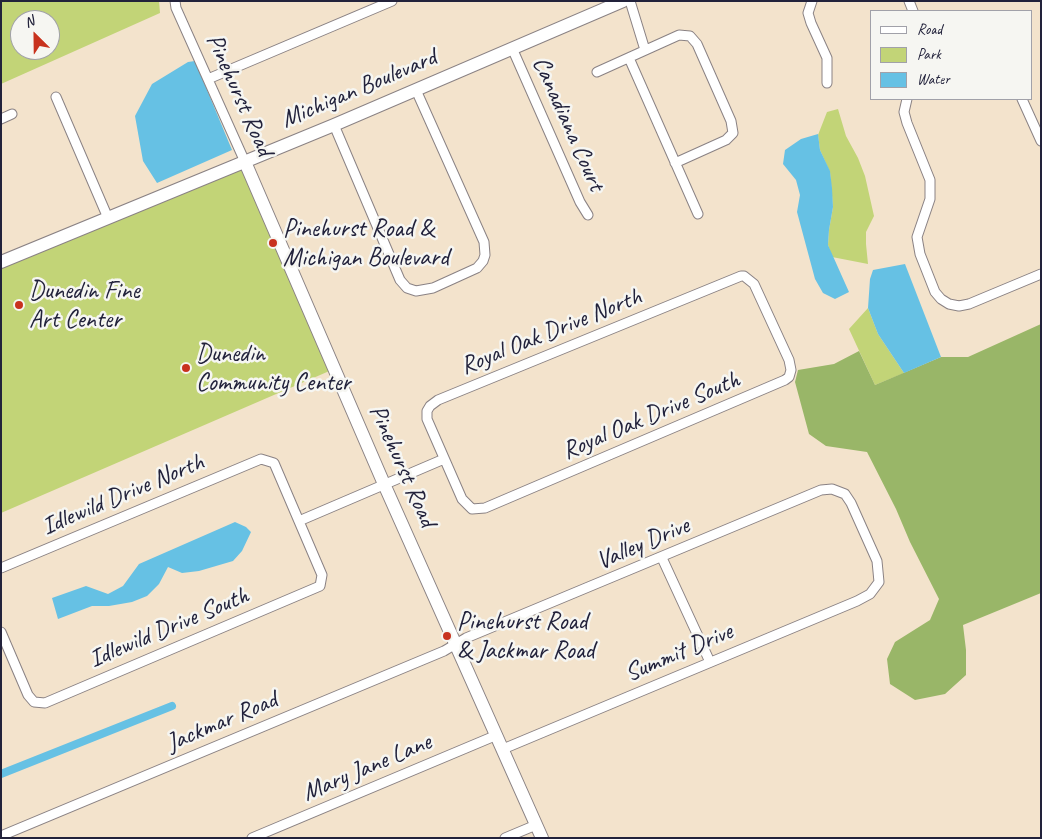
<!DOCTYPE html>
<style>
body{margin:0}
#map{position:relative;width:1042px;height:839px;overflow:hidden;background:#f3e3cc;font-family:Caveat,sans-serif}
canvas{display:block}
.frame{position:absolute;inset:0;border:2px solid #22223b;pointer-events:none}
.legend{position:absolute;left:870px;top:10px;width:162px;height:90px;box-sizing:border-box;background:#f6f6f2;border:1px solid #a1a1a9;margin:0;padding:6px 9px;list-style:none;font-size:15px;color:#22223b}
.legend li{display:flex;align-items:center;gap:10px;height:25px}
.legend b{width:25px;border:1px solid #a1a1a9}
.north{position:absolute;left:10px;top:10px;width:50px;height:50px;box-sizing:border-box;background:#f6f6f2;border:1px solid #a1a1a9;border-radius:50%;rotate:337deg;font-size:14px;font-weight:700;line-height:20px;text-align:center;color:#22223b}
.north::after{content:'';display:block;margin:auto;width:18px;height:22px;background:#c8321e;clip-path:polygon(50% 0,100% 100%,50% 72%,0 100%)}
</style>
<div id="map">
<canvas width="1042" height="839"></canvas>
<div class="frame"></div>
<ul class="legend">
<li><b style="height:6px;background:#fff"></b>Road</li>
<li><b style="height:14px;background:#c2d477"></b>Park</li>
<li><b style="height:14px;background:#66c1e4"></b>Water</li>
</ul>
<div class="north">N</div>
</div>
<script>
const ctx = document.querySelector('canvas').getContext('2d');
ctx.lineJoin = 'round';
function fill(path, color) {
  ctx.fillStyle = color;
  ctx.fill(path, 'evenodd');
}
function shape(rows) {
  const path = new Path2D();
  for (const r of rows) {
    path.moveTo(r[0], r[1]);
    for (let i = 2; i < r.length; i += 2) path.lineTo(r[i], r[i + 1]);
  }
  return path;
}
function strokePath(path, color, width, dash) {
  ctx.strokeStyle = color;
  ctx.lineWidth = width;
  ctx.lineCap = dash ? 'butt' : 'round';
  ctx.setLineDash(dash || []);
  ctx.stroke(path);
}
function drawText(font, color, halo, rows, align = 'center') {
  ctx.font = font + ' Caveat,sans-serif';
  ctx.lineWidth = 5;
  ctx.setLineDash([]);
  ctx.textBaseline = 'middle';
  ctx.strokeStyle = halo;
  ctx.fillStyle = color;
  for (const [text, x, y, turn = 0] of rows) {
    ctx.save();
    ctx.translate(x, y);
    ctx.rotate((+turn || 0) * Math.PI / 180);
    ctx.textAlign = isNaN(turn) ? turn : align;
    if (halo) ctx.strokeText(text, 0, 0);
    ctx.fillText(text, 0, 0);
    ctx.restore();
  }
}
fill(shape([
 [1,1,159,1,160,13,1,84],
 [20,20,50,20,50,50,20,50],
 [838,109,846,136,858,158,865,176,874,216,866,232,866,244,868,264,832,257,828,245,829,230,833,207,830,172,820,150,818,135,827,112],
 [245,162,334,369,1,513,1,264],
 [868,308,878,334,904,373,875,385,849,329]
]), '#c2d477');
fill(shape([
 [1041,324,1041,593,963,625,966,650,966,675,945,694,915,700,890,684,887,659,895,642,930,620,939,599,910,542,896,509,867,452,826,446,809,434,795,382,798,370,834,364,859,351,875,385,941,357,968,357]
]), '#99b668');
fill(shape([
 [195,61,232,150,157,183,143,161,135,116,152,84,188,62],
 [818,134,820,150,830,171,832,188,833,207,829,230,828,245,849,292,835,299,823,293,815,279,797,212,800,195,796,180,783,164,785,150,801,139],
 [905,264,941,357,904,373,878,334,868,308,870,279,873,270],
 [235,522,246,527,251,532,242,551,233,561,199,571,182,573,168,567,159,584,147,596,132,602,109,606,92,606,58,619,52,598,86,586,108,594,123,586,139,564]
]), '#66c1e4');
strokePath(shape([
 [1,774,172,706]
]), '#66c1e4', 8);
const street = shape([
 [175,1,176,8,245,162],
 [630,1,645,50],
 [812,1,808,13,811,23,827,58,827,83],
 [909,1,913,11],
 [512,48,580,202,588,215],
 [629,58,698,214],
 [597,72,679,35,690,36,697,44,731,121,733,133,726,140,675,163],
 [208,79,392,1],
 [56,97,108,218],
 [907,99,904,112,907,123,930,180,930,199,917,237,920,254,935,292,941,299,949,304,959,306,969,304,1041,274],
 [1022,99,1041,141],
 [1,119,12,114],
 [334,125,400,280,407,288,416,291,433,288,477,268,483,261,485,255,484,242,416,90],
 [741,276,744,276,754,284,789,360,791,370,789,377,785,380,485,508,472,509,462,499,427,419,427,411,430,406,438,400,741,276],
 [299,521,444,459],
 [662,558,710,662],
 [1,568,261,459,274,463,322,575,320,586,45,703,34,702,28,695,1,632],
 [1,836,444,651,466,638,821,490,832,489,845,494,851,503,877,561,879,582,870,594,857,601,503,749],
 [252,838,497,735],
 [505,838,536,825]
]);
const secondary = shape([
 [245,162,384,484,542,838],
 [1,262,334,125,623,1]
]);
strokePath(street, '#8a8284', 11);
strokePath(secondary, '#8a8284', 14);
strokePath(street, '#fff', 9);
strokePath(secondary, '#fff', 12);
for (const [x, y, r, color] of [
 [273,243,5,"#c8321e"],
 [19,305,5,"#c8321e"],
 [186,368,5,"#c8321e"],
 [447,636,5,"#c8321e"]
]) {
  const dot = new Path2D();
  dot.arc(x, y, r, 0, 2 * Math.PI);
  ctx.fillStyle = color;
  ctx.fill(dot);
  strokePath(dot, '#f6f6f2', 2);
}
drawText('25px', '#22223b', '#f6f6f2', [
 ["Michigan Boulevard",359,89,-23],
 ["Pinehurst Road",239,95,66],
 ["Canadiana Court",568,124,66],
 ["Royal Oak Drive North",551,332,-22],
 ["Royal Oak Drive South",651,416,-23],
 ["Pinehurst Road",402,466,66],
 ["Idlewild Drive North",123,495,-23],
 ["Valley Drive",643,544,-23],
 ["Idlewild Drive South",169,628,-23],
 ["Summit Drive",679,653,-23],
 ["Jackmar Road",222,722,-23],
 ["Mary Jane Lane",367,768,-23]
]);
drawText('25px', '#22223b', '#f6f6f2', [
 ["Pinehurst Road &",283,229],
 ["Michigan Boulevard",283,258],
 ["Dunedin Fine",29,291],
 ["Art Center",29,320],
 ["Dunedin",196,354],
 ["Community Center",196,383],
 ["Pinehurst Road",457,622],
 ["& Jackmar Road",457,651]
], 'left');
</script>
